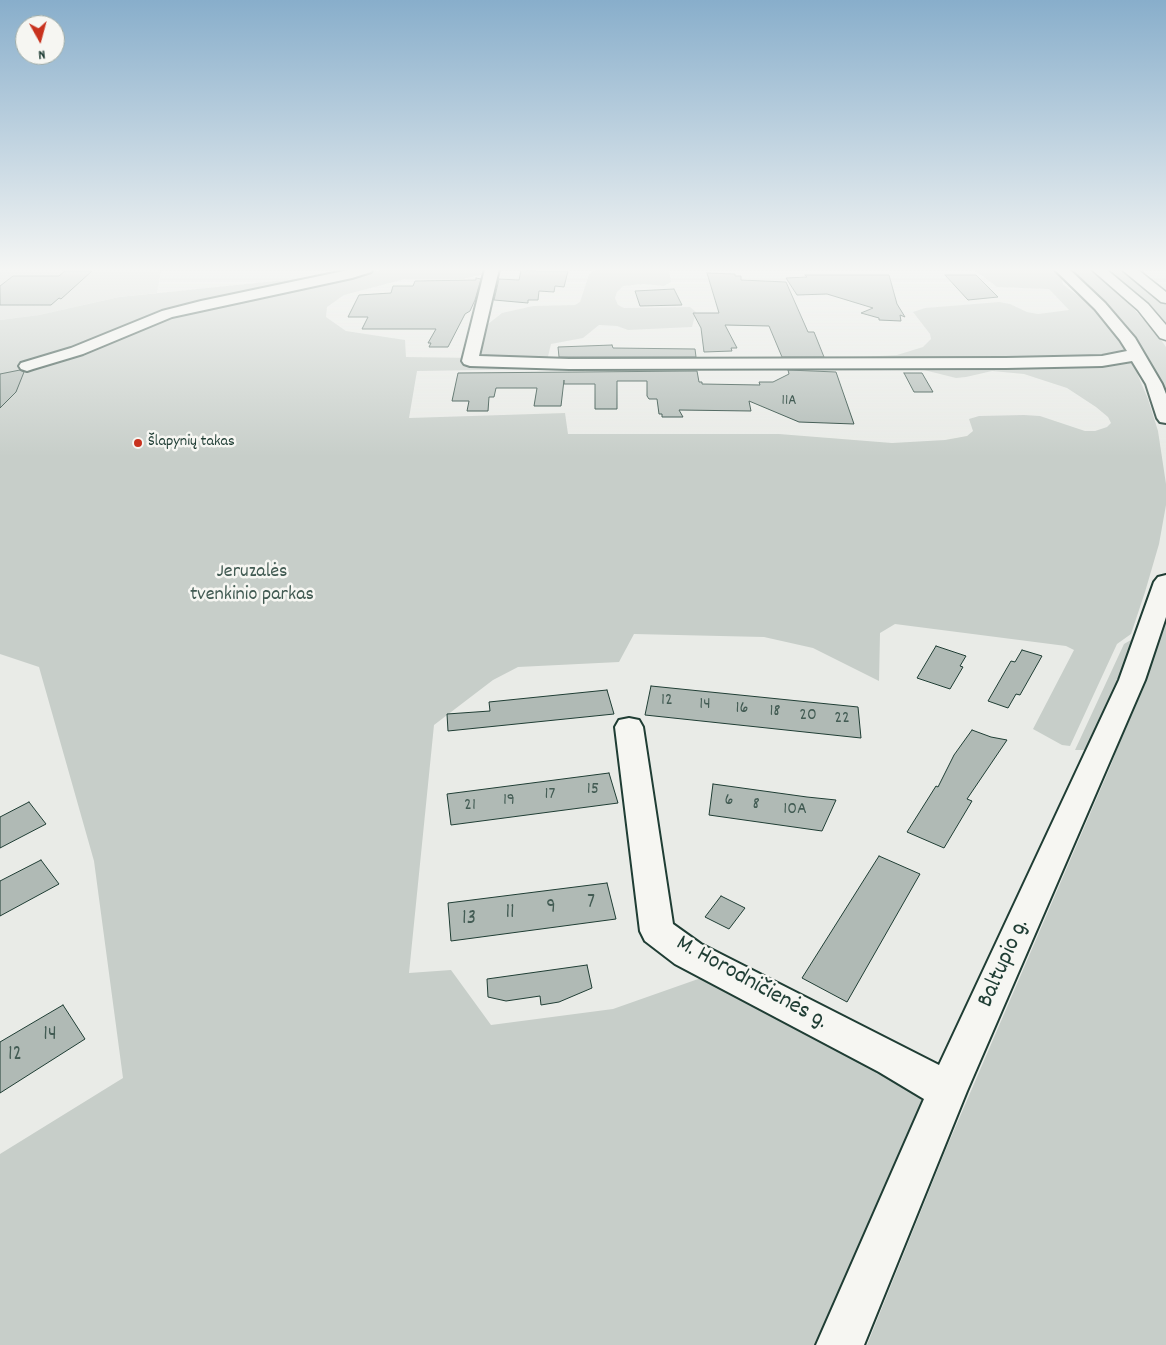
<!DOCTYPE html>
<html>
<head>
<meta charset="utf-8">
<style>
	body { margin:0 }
	#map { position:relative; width:1166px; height:1345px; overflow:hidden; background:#e9ebe7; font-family:Dekko,sans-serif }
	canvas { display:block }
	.north { position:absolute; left:15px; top:15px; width:50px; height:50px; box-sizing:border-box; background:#f6f6f2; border:1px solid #a0aca6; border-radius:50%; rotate:173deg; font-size:14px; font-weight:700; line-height:20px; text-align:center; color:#1f3d34 }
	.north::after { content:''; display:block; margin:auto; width:18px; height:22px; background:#c8321e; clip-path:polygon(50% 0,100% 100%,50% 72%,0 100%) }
</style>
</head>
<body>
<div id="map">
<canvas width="1166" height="1345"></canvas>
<div class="north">N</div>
</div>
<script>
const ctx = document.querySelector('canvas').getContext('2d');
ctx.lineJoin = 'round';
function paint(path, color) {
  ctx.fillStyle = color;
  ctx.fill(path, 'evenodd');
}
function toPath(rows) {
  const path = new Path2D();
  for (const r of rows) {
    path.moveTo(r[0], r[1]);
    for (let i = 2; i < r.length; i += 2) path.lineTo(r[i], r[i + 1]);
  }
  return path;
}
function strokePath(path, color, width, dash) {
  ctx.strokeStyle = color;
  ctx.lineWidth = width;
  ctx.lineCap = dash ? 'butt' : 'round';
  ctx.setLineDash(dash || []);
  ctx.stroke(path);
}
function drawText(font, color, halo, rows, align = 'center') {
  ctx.font = font + ' Dekko,sans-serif';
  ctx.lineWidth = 5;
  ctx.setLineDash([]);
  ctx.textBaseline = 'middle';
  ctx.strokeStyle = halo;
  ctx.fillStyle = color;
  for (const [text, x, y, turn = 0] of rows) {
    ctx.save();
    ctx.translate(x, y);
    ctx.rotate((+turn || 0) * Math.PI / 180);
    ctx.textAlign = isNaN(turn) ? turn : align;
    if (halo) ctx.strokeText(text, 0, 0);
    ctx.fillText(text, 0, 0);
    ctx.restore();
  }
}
const built = toPath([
	[0,269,161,269,157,293,119,297,39,315,0,320]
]);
const green = toPath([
	[393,269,475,269,482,270,485,274,463,279,405,279,344,295,327,307,326,317,346,331,405,340,406,357,479,358,488,324,502,313,533,306,575,305,580,302,589,274,598,269,669,269,671,282,664,286,644,284,623,286,617,292,615,298,618,305,624,308,690,307,696,312,692,327,628,330,617,326,599,325,583,338,551,344,545,369,417,371,409,418,565,413,568,434,779,434,892,443,945,440,967,436,973,431,969,419,979,416,1024,415,1040,416,1085,431,1095,431,1107,427,1111,423,1108,417,1096,407,1067,388,1024,374,992,371,966,377,956,378,904,365,826,359,897,355,923,347,931,339,930,334,913,312,925,308,999,302,1010,304,1027,312,1038,314,1069,310,1049,289,997,287,973,269,1053,269,1061,276,1063,284,1070,290,1090,304,1105,321,1131,359,1148,399,1158,431,1166,484,1166,505,1159,544,1145,592,1131,634,1117,644,1070,746,1062,745,1033,729,1074,650,1066,646,895,624,880,633,879,681,813,648,764,637,634,634,619,662,518,667,493,680,434,725,409,973,451,970,491,1025,613,1009,701,978,881,1074,918,1091,924,1109,821,1345,0,1345,0,1154,123,1078,94,861,39,667,0,654,0,320,39,315,119,297],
	[1065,269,1090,269,1124,298,1159,337,1166,347,1166,397],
	[1104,269,1121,269,1159,298,1166,305,1166,327],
	[1166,620,1166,1345,867,1345,946,1149,1111,765],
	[1136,637,1087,750,1075,750,1124,644]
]);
const building = toPath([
	[521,270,537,271,568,271,564,287,555,286,554,292,539,291,538,300,528,300,528,303,494,300,499,279,519,280,521,270],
	[65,271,92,271,61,299,59,298,51,305,0,305,0,286,13,276,59,276,65,271],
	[707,273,735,274,735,276,741,276,741,280,786,282,808,332,814,332,824,357,782,357,769,326,725,325,737,348,731,348,732,351,704,352,701,328,693,313,719,313,707,273],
	[805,275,889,275,897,304,905,317,900,315,901,321,879,320,879,318,861,313,873,308,827,294,797,295,786,278,807,277,805,275],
	[945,275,976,275,998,297,968,300,945,275],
	[476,278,481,279,475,300,470,311,465,314,448,347,429,347,431,343,428,343,436,329,362,329,368,317,348,317,359,295,391,293,393,286,413,286,415,281,476,280,476,278],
	[674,289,682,305,640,306,635,291,674,289],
	[612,345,613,348,695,349,696,357,559,357,558,347,612,345],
	[20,370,24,372,16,392,0,408,0,374,20,370],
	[788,370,836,372,854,424,799,422,749,401,751,411,679,410,683,417,662,417,662,414,659,414,657,399,649,399,647,396,647,381,617,381,617,409,595,409,595,384,564,384,564,380,561,406,534,406,537,388,496,388,494,397,489,397,488,411,467,411,469,401,452,401,458,373,697,371,699,382,702,382,702,384,760,385,759,382,773,382,789,374,788,370],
	[904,373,922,373,933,392,914,392,904,373],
	[936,646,966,656,960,666,963,667,950,689,917,678,936,646],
	[1022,650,1042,656,1020,695,1016,694,1008,708,988,701,1011,661,1015,662,1022,650],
	[651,686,858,707,861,738,645,715,651,686],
	[607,690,614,714,448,731,447,714,490,711,489,702,607,690],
	[972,730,991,737,1007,740,967,799,972,801,944,848,907,832,936,786,938,787,954,755,972,730],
	[609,773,618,803,451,825,447,794,609,773],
	[713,784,807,797,836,800,822,831,709,815,713,784],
	[29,802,46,824,0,848,0,817,29,802],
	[879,856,920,874,847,1002,802,978,879,856],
	[41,860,59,884,0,916,0,881,41,860],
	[607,883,616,919,451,941,448,903,607,883],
	[721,896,745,908,729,929,705,917,721,896],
	[587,965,592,988,559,1002,541,1005,540,996,506,1001,488,997,487,979,587,965],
	[63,1005,85,1039,0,1093,0,1042,63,1005]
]);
const minor = toPath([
	[353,269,373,269,371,272,352,278,172,317,83,354,33,369,27,371,21,369,19,366,21,363,71,348,162,311,201,301,353,269],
	[485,269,499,269,479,356,569,359,1006,358,1102,356,1127,351,1120,340,1095,309,1054,269,1069,269,1105,303,1135,338,1162,384,1166,394,1166,423,1160,422,1157,418,1146,384,1132,361,1102,366,1006,368,569,369,470,366,464,364,462,361,485,269],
	[1166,575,1166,617,1145,680,967,1091,864,1345,816,1345,924,1099,879,1072,675,964,645,941,640,931,615,727,619,720,629,718,639,720,643,727,673,924,701,944,939,1065,1119,680,1154,582,1158,577,1166,575]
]);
const highway = toPath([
	[1091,269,1106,269,1148,304,1166,325,1166,340,1160,338,1138,310,1091,269],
	[1121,269,1137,269,1166,292,1166,303,1161,302,1121,269]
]);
const markers = [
	[138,443,5,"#c8321e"]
];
const farNumbernames = [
	["11A",789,402]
];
const farPoinames = [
	["Šlapynių takas",148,443]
];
const numberNames = [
	["12",667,702],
	["14",705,706],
	["16",742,710],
	["18",775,713],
	["20",808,717],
	["22",842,720],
	["15",593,791],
	["17",550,796],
	["19",509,802],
	["6",729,802],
	["8",756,806],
	["21",470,807],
	["10A",795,811]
];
const parkNames = [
	["Jeruzalės",252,573],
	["tvenkinio parkas",252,596]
];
const nearNumbernames = [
	["7",591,904],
	["9",551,909],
	["11",510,914],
	["13",469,920],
	["14",50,1036],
	["12",15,1056]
];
const nearStreetnames = [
	["Baltupio g.",1005,964,-66],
	["M. Horodničienės g.",751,984,29]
];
paint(built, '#d8dcd8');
paint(green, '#c7cec9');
paint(building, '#b0bab5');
strokePath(building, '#1f3d34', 1);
strokePath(minor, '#1f3d34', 4);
strokePath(highway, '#1f3d34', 3);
paint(minor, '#f6f6f2');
paint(highway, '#f6f6f2');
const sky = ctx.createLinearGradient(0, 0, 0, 457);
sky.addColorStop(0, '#88aecb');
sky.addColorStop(0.59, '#f5f6f4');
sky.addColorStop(1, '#f5f6f400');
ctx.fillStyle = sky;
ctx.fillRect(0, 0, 1166, 457);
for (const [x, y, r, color] of markers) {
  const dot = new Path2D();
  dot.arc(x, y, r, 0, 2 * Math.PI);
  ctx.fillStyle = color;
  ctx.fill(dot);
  strokePath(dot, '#f6f6f2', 2);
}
drawText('15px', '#435c54', null, farNumbernames);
drawText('16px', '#1f3d34', '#f6f6f2', farPoinames, 'left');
drawText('18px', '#435c54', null, numberNames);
drawText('20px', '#415a52', '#f6f6f2', parkNames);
drawText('21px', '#435c54', null, nearNumbernames);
drawText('24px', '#1f3d34', '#f6f6f2', nearStreetnames);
</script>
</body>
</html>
